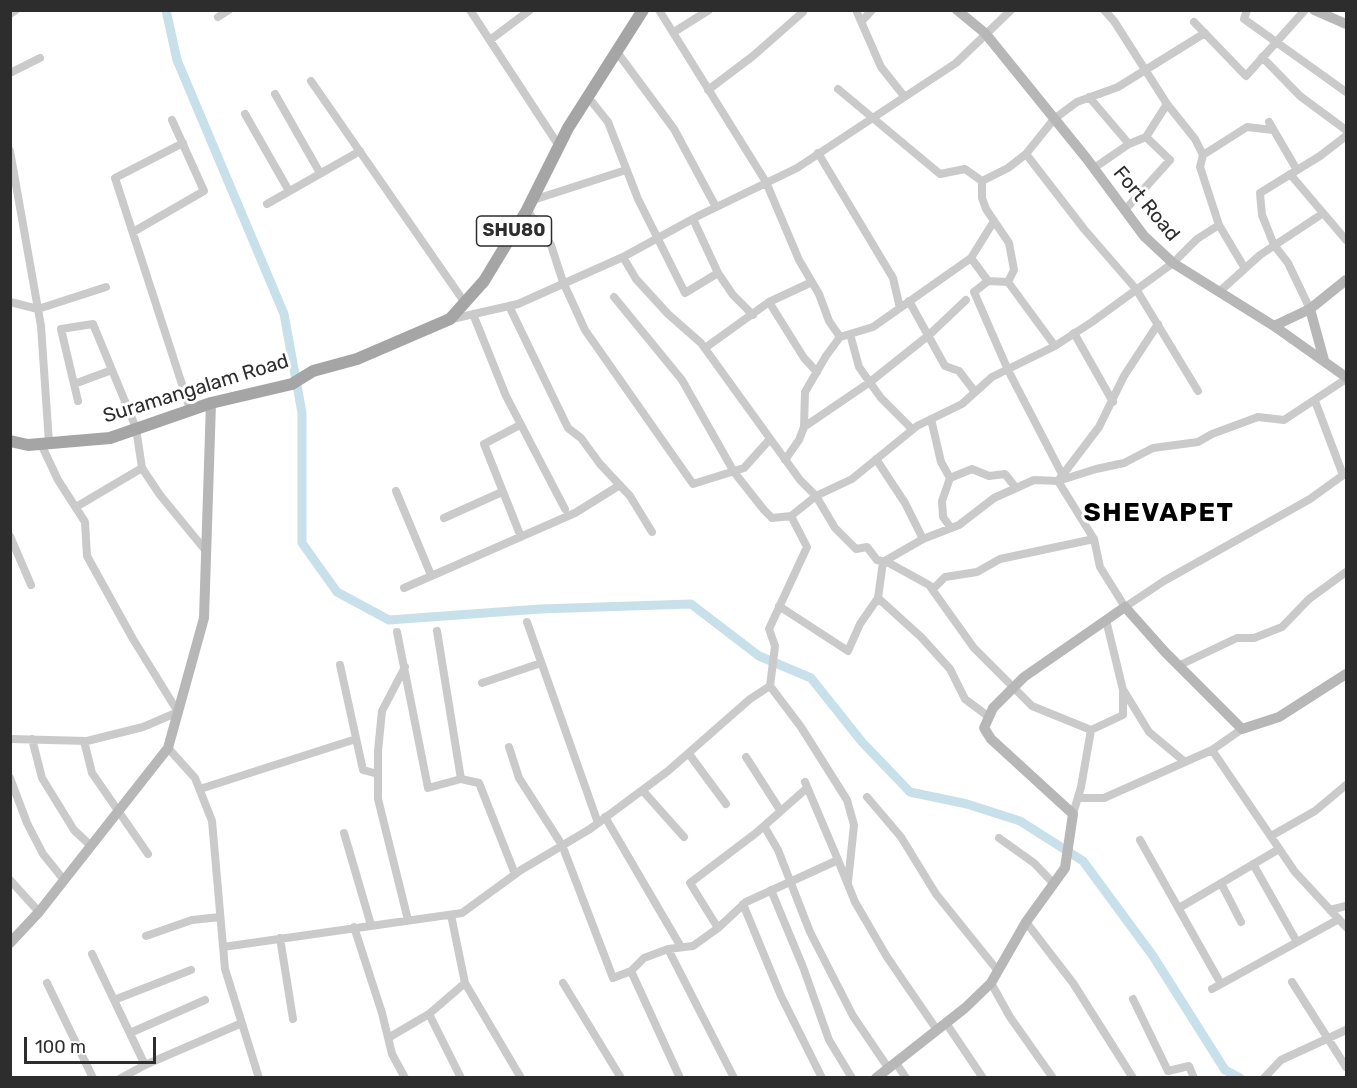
<!DOCTYPE html>
<html>
<head>
<meta charset="utf-8">
<style>
	body { margin:0 }
	#map { position:relative; width:1357px; height:1088px; overflow:hidden; background:#fff; font-family:Rubik,sans-serif }
	canvas { display:block }
	.frame { position:absolute; inset:0; border:12px solid #2d2d2d; pointer-events:none }
	.scale { position:absolute; left:24px; top:1037px; width:132px; height:27px; box-sizing:border-box; border:3px solid #2d2d2d; border-top:0; padding-left:8px; font-size:18px; line-height:21px; white-space:nowrap; color:#2d2d2d; -webkit-text-stroke:4px #fff; paint-order:stroke }
</style>
</head>
<body>
<div id="map">
<canvas width="1357" height="1088"></canvas>
<div class="frame"></div>
<div class="scale">100 m</div>
</div>
<script>
const ctx = document.querySelector('canvas').getContext('2d');
ctx.lineJoin = 'round';
function toPath(rows) {
  const path = new Path2D();
  for (const r of rows) {
    path.moveTo(r[0], r[1]);
    for (let i = 2; i < r.length; i += 2) path.lineTo(r[i], r[i + 1]);
  }
  return path;
}
function strokePath(path, color, width, dash) {
  ctx.strokeStyle = color;
  ctx.lineWidth = width;
  ctx.lineCap = dash ? 'butt' : 'round';
  ctx.setLineDash(dash || []);
  ctx.stroke(path);
}
function drawText(font, color, halo, rows, align = 'center') {
  ctx.font = font + ' Rubik,sans-serif';
  ctx.lineWidth = 6;
  ctx.setLineDash([]);
  ctx.textBaseline = 'middle';
  ctx.strokeStyle = halo;
  ctx.fillStyle = color;
  for (const [text, x, y, turn = 0] of rows) {
    ctx.save();
    ctx.translate(x, y);
    ctx.rotate((+turn || 0) * Math.PI / 180);
    ctx.textAlign = isNaN(turn) ? turn : align;
    if (halo) ctx.strokeText(text, 0, 0);
    ctx.fillText(text, 0, 0);
    ctx.restore();
  }
}
const canal = toPath([
	[166,10,177,60,284,314,302,413,302,543,337,592,389,620,540,609,691,604,759,656,811,678,862,742,910,792,967,804,1020,821,1083,861,1153,956,1225,1070,1240,1078]
]);
const street = toPath([
	[470,10,559,146],
	[659,10,766,182,799,260,819,294,829,321,840,337,873,327,971,258,988,281,1008,282,1055,346],
	[856,10,881,67,904,96],
	[1104,10,1114,21,1167,104,1195,139,1203,155,1200,167,1219,225,1244,267],
	[1247,10,1244,19,1346,92],
	[10,14,16,10],
	[218,17,229,10],
	[862,21,872,10],
	[1194,22,1246,76,1305,10],
	[674,32,709,10],
	[490,40,530,10],
	[617,52,674,129,716,207],
	[1262,57,1300,96,1346,130],
	[10,73,40,58],
	[311,81,465,303],
	[838,89,940,174,965,169,982,181,1008,168,1026,154,1084,229,1136,289,1198,391],
	[708,90,753,56,803,12],
	[275,94,320,173],
	[588,97,608,122,638,199,685,293,718,273],
	[1089,97,1129,144],
	[245,114,289,191],
	[1269,122,1297,170],
	[183,143,115,178,190,409],
	[10,151,41,326,49,443],
	[818,153,893,278,900,308],
	[1026,154,1054,119,1077,102,1118,87,1205,33],
	[1203,155,1247,127,1273,130],
	[1094,168,1129,144,1146,137,1167,104],
	[1290,174,1346,240],
	[982,181,982,198,986,209,1009,243,1014,270,1008,282],
	[533,200,626,170],
	[267,204,360,151],
	[527,210,551,245,563,282,585,330,693,484,744,468,770,439],
	[1125,210,1170,160,1146,137],
	[693,219,718,273,733,295,753,315],
	[133,232,204,191,172,120],
	[623,257,636,279,668,314,701,343,800,480,816,496,835,528,856,549,867,547,877,560,889,563,929,585,974,648,1032,706,1091,730,1123,715,1123,690,1106,620],
	[971,258,994,221],
	[988,281,974,292,1008,370,1062,474],
	[1219,292,1260,255,1322,214],
	[614,297,682,380,734,472,764,510,772,518,791,516],
	[909,301,945,366,959,371,975,392],
	[10,302,38,309,106,287],
	[769,302,812,282],
	[509,306,568,428,581,438,600,464,630,496,652,532],
	[1310,309,1288,263,1274,245,1262,215,1260,193,1320,156,1346,136],
	[473,314,506,396,565,509],
	[452,319,518,304,623,257,700,215,797,168,956,63,1011,10],
	[1074,333,1113,402],
	[850,334,859,367,881,398,912,429],
	[705,348,769,302,804,358,817,372],
	[74,384,112,370],
	[78,401,61,329,93,324,136,428,142,468,160,495,206,551],
	[1315,401,1343,475],
	[931,419,941,462,950,478,942,501,943,517,951,528],
	[520,425,484,444,521,537],
	[804,427,870,382,929,335,966,300],
	[876,459,905,503,923,539],
	[785,460,799,440,804,427,805,392,826,356,840,337],
	[950,478,972,469,989,476,1005,474,1016,488],
	[396,491,431,575],
	[76,507,142,468],
	[444,518,502,492],
	[10,536,31,585],
	[1094,539,1100,567,1125,607,1164,581,1310,499,1346,473],
	[404,588,575,513,620,485],
	[933,589,945,577,977,572,1000,559,1094,539,1058,481,1096,469,1124,463,1153,448,1198,442,1212,434,1258,417,1284,420,1346,379],
	[878,598,921,637,950,669,965,699,989,717],
	[779,606,848,651,860,624,878,598,883,562,923,539,959,525,994,498,1034,480,1058,481,1099,427,1124,376,1158,324],
	[527,622,598,823],
	[437,631,461,779,479,783,515,874],
	[397,632,428,788,461,779],
	[340,665,363,770,378,774],
	[1180,665,1237,638,1254,638,1282,627,1309,599,1346,572],
	[405,667,382,711,378,751,378,799,408,920],
	[482,683,541,663],
	[770,686,801,727,847,800,854,825,848,882],
	[1124,691,1149,732,1185,762],
	[1242,729,1212,750,1295,872,1346,927],
	[10,739,87,741,143,727,178,712,133,639,87,556,85,522,58,480,41,444],
	[32,739,42,778,74,830,91,846],
	[84,741,92,773,148,854],
	[509,747,519,778,562,845,613,978,631,971,680,1078],
	[168,748,195,778,212,821,225,969,259,1078],
	[689,754,726,804],
	[746,757,780,810],
	[10,778,27,823,43,854,64,880],
	[805,782,838,860],
	[200,789,356,739],
	[643,791,684,837],
	[867,797,901,837,936,894,998,971],
	[1078,798,1104,798,1212,750],
	[1073,814,1081,787,1091,730],
	[605,817,681,947],
	[764,826,778,850,810,932,853,1016,889,1069],
	[344,833,371,925],
	[1271,836,1315,811,1346,785],
	[999,838,1034,863,1054,884],
	[1140,840,1221,984],
	[1253,864,1297,942],
	[10,880,39,912],
	[1221,883,1241,922],
	[771,890,803,967,829,1040,852,1078],
	[743,904,781,996,822,1078],
	[1179,908,1279,849],
	[1330,910,1346,906],
	[451,915,465,983,521,1078],
	[1026,922,1073,983,1133,1078],
	[354,927,382,1013,392,1054,405,1078],
	[718,928,690,883,756,833,807,788],
	[146,936,192,920,220,917],
	[280,938,293,1019],
	[223,947,462,913,521,870,590,829,668,771,750,699,770,686,775,646,769,629,807,547,791,516,816,496,852,479,917,426,962,404,992,377,1055,346,1092,322,1173,263,1197,239,1219,225],
	[668,949,693,946,718,928,746,902,838,860,855,902,887,957,937,1030],
	[92,954,145,1065,242,1023],
	[631,971,644,958,668,949,734,1078],
	[1292,982,1346,1067],
	[47,983,93,1078],
	[563,983,621,1078],
	[991,983,1010,1017,1053,1078],
	[1212,989,1339,919],
	[1133,999,1168,1071,1189,1066,1194,1078],
	[114,1000,191,970],
	[429,1014,461,1078],
	[946,1023,983,1078],
	[130,1033,205,1000],
	[388,1038,429,1014,465,983],
	[896,1063,906,1078],
	[121,1078,145,1065],
	[1264,1078,1281,1060,1346,1030]
]);
const secondary = toPath([
	[957,10,985,33,1087,159,1144,236,1173,263,1274,326,1346,377],
	[1314,10,1346,24],
	[1310,309,1324,360],
	[1274,326,1310,309,1346,280],
	[10,943,39,912,168,748,204,618,211,403],
	[876,1078,965,1008,991,983,1026,922,1065,868,1073,814,991,739,984,728,993,708,1024,677,1125,607,1165,652,1242,729,1279,717,1346,674]
]);
const primary = toPath([
	[10,441,28,445,110,438,211,403,292,384,313,371,357,359,450,319,484,281,527,210,568,128,643,10]
]);
const shields = [
	[514,231,75]
];
const shieldNames = [
	["SHU80",514,231]
];
const streetNames = [
	["Fort Road",1146,204,50],
	["Suramangalam Road",196,389,-17]
];
const districtNames = [
	["SHEVAPET",1159,513]
];
strokePath(canal, '#c7e0e9', 9);
strokePath(street, '#cacaca', 8);
strokePath(secondary, '#b7b7b7', 10);
strokePath(primary, '#a5a5a5', 12);
for (const [x, y, w] of shields) {
  const box = new Path2D();
  box.roundRect(x - w / 2, y - 15, w, 30, 4.5);
  ctx.fillStyle = '#fff';
  ctx.fill(box);
  strokePath(box, '#2d2d2d', 1.5);
}
drawText('bold 18px', '#2d2d2d', null, shieldNames);
drawText('20px', '#2d2d2d', '#fff', streetNames);
ctx.letterSpacing = '1.5px';
drawText('bold 26px', '#000', '#fff', districtNames);
ctx.letterSpacing = '0px';
</script>
</body>
</html>
